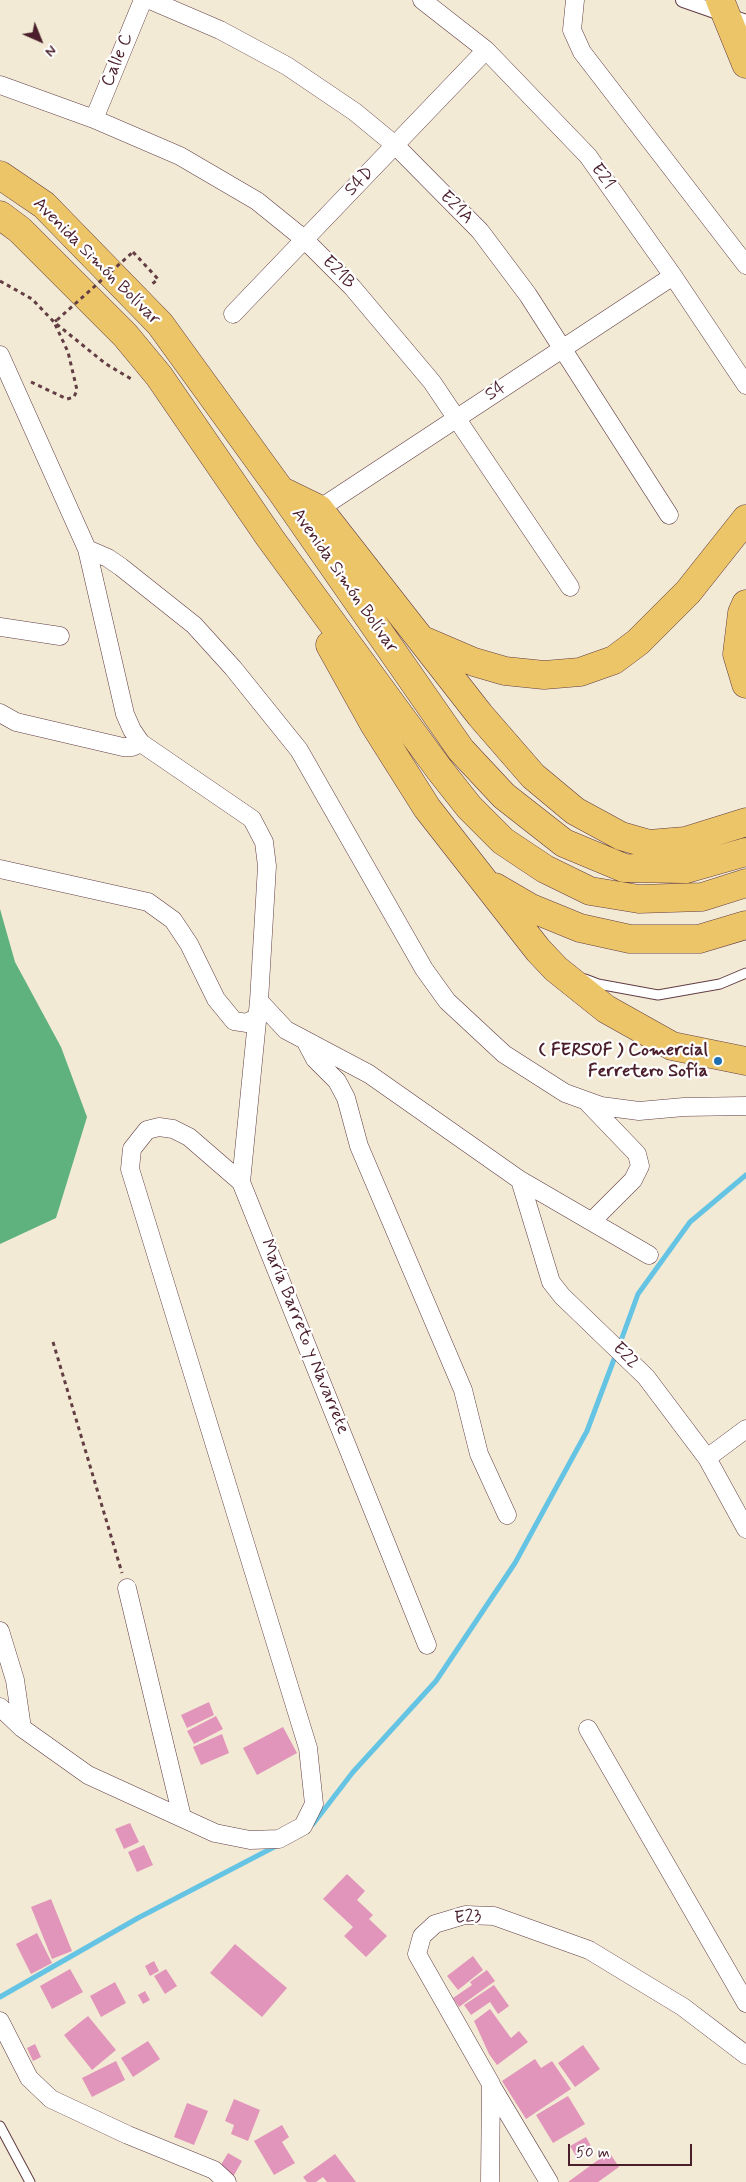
<!DOCTYPE html>
<html>
<head>
<meta charset="utf-8">
<style>
	body { margin:0 }
	#map { position:relative; width:746px; height:2182px; overflow:hidden; background:#f2ead4; font-family:Mynerve,sans-serif }
	canvas { display:block }
	.north { position:absolute; left:15px; top:15px; width:50px; height:50px; -webkit-text-stroke:4px #fff; paint-order:stroke; rotate:136deg; font-size:14px; font-weight:700; line-height:20px; text-align:center; color:#4a1f2b }
	.north::after { content:''; display:block; margin:auto; width:18px; height:22px; background:#4a1f2b; clip-path:polygon(50% 0,100% 100%,50% 72%,0 100%) }
	.scale { position:absolute; left:568px; top:2144px; width:124px; height:22px; box-sizing:border-box; border:2px solid #4a1f2b; border-top:0; padding-left:6px; font-size:15px; line-height:18px; white-space:nowrap; color:#4a1f2b; -webkit-text-stroke:4px #fff; paint-order:stroke }
</style>
</head>
<body>
<div id="map">
<canvas width="746" height="2182"></canvas>
<div class="north">N</div>
<div class="scale">50 m</div>
</div>
<script>
const ctx = document.querySelector('canvas').getContext('2d');
ctx.lineJoin = 'round';
function paint(path, color) {
  ctx.fillStyle = color;
  ctx.fill(path, 'evenodd');
}
function toPath(rows) {
  const path = new Path2D();
  for (const r of rows) {
    path.moveTo(r[0], r[1]);
    for (let i = 2; i < r.length; i += 2) path.lineTo(r[i], r[i + 1]);
  }
  return path;
}
function strokePath(path, color, width, dash) {
  ctx.strokeStyle = color;
  ctx.lineWidth = width;
  ctx.lineCap = dash ? 'butt' : 'round';
  ctx.setLineDash(dash || []);
  ctx.stroke(path);
}
function drawText(font, color, halo, rows, align = 'center') {
  ctx.font = font + ' Mynerve,sans-serif';
  ctx.lineWidth = 4.5;
  ctx.setLineDash([]);
  ctx.textBaseline = 'middle';
  ctx.strokeStyle = halo;
  ctx.fillStyle = color;
  for (const [text, x, y, turn = 0] of rows) {
    ctx.save();
    ctx.translate(x, y);
    ctx.rotate((+turn || 0) * Math.PI / 180);
    ctx.textAlign = isNaN(turn) ? turn : align;
    if (halo) ctx.strokeText(text, 0, 0);
    ctx.fillText(text, 0, 0);
    ctx.restore();
  }
}
const forest = toPath([
	[0,909,15,962,61,1047,87,1117,56,1218,0,1244]
]);
const stream = toPath([
	[619,1346,638,1294,690,1222,746,1175],
	[313,1824,353,1772,436,1681,515,1563,587,1431,616,1354],
	[0,1997,138,1918,278,1845]
]);
const building = toPath([
	[209,1702,214,1715,187,1728,181,1715],
	[216,1716,223,1729,194,1744,187,1731],
	[283,1727,297,1753,257,1775,243,1748],
	[222,1734,229,1753,201,1765,193,1747],
	[130,1823,139,1842,124,1849,115,1829],
	[144,1845,153,1865,137,1872,128,1852],
	[347,1874,365,1891,357,1900,373,1915,369,1919,387,1936,366,1957,344,1936,353,1927,323,1899],
	[51,1899,72,1951,52,1959,31,1907],
	[37,1933,52,1963,31,1974,16,1944],
	[235,1944,287,1988,262,2017,210,1973],
	[473,1956,483,1970,458,1990,447,1976],
	[154,1961,159,1971,150,1976,145,1966],
	[70,1969,83,1992,52,2009,40,1986],
	[166,1969,177,1986,165,1994,154,1976],
	[487,1970,495,1981,459,2007,453,1998,472,1985,470,1982],
	[115,1982,126,2003,101,2017,90,1996],
	[494,1985,509,2006,498,2014,490,2002,471,2015,464,2005],
	[145,1991,150,2000,143,2004,138,1995],
	[490,2009,511,2038,519,2031,528,2042,497,2065,489,2054,474,2021],
	[88,2016,116,2050,92,2070,64,2035],
	[148,2041,160,2059,133,2077,121,2058],
	[35,2044,41,2057,33,2061,27,2048],
	[583,2045,600,2069,575,2087,558,2063],
	[535,2059,541,2068,552,2061,571,2089,526,2119,502,2081],
	[116,2061,125,2080,92,2097,82,2078],
	[568,2096,585,2124,553,2143,536,2115],
	[234,2099,260,2110,248,2141,231,2134,234,2125,225,2121],
	[187,2103,208,2111,194,2145,174,2137],
	[282,2125,289,2137,282,2142,295,2163,274,2175,254,2141],
	[586,2137,592,2148,576,2156,570,2146],
	[609,2152,619,2167,598,2182,568,2182],
	[228,2153,242,2161,233,2177,219,2168],
	[335,2154,356,2182,327,2182,323,2177,316,2182,307,2182,303,2177]
]);
const path = toPath([
	[133,252,158,279,150,286],
	[0,281,32,299,54,322,106,364,133,380],
	[31,382,67,399,74,397,77,390,68,352,54,322,57,320],
	[53,1342,122,1573]
]);
const service = toPath([
	[585,979,598,984,658,995,720,984,746,973],
	[0,2126,30,2182]
]);
const pedestrian = toPath([
	[683,0,746,22]
]);
const minor = toPath([
	[150,0,220,30,287,66,355,112,395,145,480,231,528,295,669,515],
	[422,0,486,50,588,156,673,276,746,385],
	[575,0,572,30,582,52,746,265],
	[0,85,94,119,180,156,257,201,304,239,352,287,432,382,570,587],
	[94,119,143,0],
	[233,314,486,50],
	[0,355,87,549,125,714,132,730,141,743,252,819,264,842,267,866,259,1001,241,1182,427,1645],
	[319,509,673,276],
	[87,549,108,558,121,567,194,625,233,668,299,750,424,969,447,1001,504,1054,565,1093,601,1106,639,1111,684,1107,746,1106],
	[0,627,60,636],
	[0,713,16,722,123,747,132,747,141,743],
	[0,869,148,902,173,920,189,944,216,999,234,1021,247,1023,257,1017],
	[259,1001,286,1030,369,1074,520,1180,649,1255],
	[306,1042,315,1059,337,1081,346,1098,359,1146,463,1390,479,1454,507,1515],
	[588,1103,637,1154,640,1166,633,1180,592,1221],
	[520,1180,551,1282,562,1296,646,1377,707,1458,746,1529],
	[707,1458,746,1429],
	[127,1588,182,1817],
	[0,1631,15,1680,22,1728],
	[0,1707,22,1728,88,1775,215,1833,250,1840,279,1839,303,1826,314,1804,308,1748,130,1169,132,1149,147,1130,159,1127,173,1129,189,1137,241,1182],
	[588,1729,746,2003],
	[0,2021,29,2078,51,2099,128,2135,214,2170,227,2182],
	[491,2085,549,2182],
	[490,2182,491,2084,417,1954,422,1936,435,1924,465,1915,494,1916,589,1950,683,2007,746,2055]
]);
const trunk = toPath([
	[720,0,746,64],
	[0,175,44,205,160,324,281,491,461,750,504,796,564,843,624,868,686,869,746,852],
	[0,215,20,230,125,335,159,376,270,538,439,769,469,807,503,841,545,869,590,891,639,899,702,897,746,883],
	[282,491,319,509,480,715,533,776,575,811,621,836,649,844,685,841,746,822],
	[746,604,742,613,737,654,746,684],
	[425,641,474,662,505,671,544,675,580,672,614,660,638,642,688,592,746,519],
	[330,645,374,724,427,808,538,950,556,969,606,1009,672,1046,746,1061],
	[495,887,531,908,580,928,630,939,699,939,746,925]
]);
const pathBridge = toPath([
	[57,320,133,252]
]);
const markers = [
	[718,1061,5,"#1f6fb2"]
];
const streetNames = [
	["Calle C",118,60,-68],
	["E21",602,177,54],
	["S4D",360,182,-46],
	["E21A",456,208,45],
	["Avenida Simón Bolívar",96,262,45],
	["E21B",338,273,45],
	["S4",496,392,-33],
	["Avenida Simón Bolívar",344,581,55],
	["María Barreto y Navarrete",304,1337,68],
	["E22",625,1356,45],
	["E23",468,1918,-6]
];
const poiNames = [
	["( FERSOF ) Comercial",708,1051],
	["Ferretero Sofía",708,1072]
];
paint(forest, '#5fb17e');
strokePath(stream, '#65c3e3', 5);
paint(building, '#e295ba');
strokePath(service, '#633d44', 11);
strokePath(pedestrian, '#633d44', 16);
strokePath(minor, '#633d44', 19);
strokePath(trunk, '#633d44', 29);
strokePath(path, '#633d44', 3, [4, 4]);
strokePath(service, '#fff', 9);
strokePath(pedestrian, '#fff', 14);
strokePath(minor, '#fff', 18);
strokePath(trunk, '#edc569', 28);
strokePath(pathBridge, '#633d44', 3, [4, 4]);
for (const [x, y, r, color] of markers) {
  const dot = new Path2D();
  dot.arc(x, y, r, 0, 2 * Math.PI);
  ctx.fillStyle = color;
  ctx.fill(dot);
  strokePath(dot, '#fff', 2);
}
drawText('18px', '#4a1f2b', '#fff', streetNames);
drawText('bold 18px', '#4a1f2b', '#fff', poiNames, 'right');
</script>
</body>
</html>
